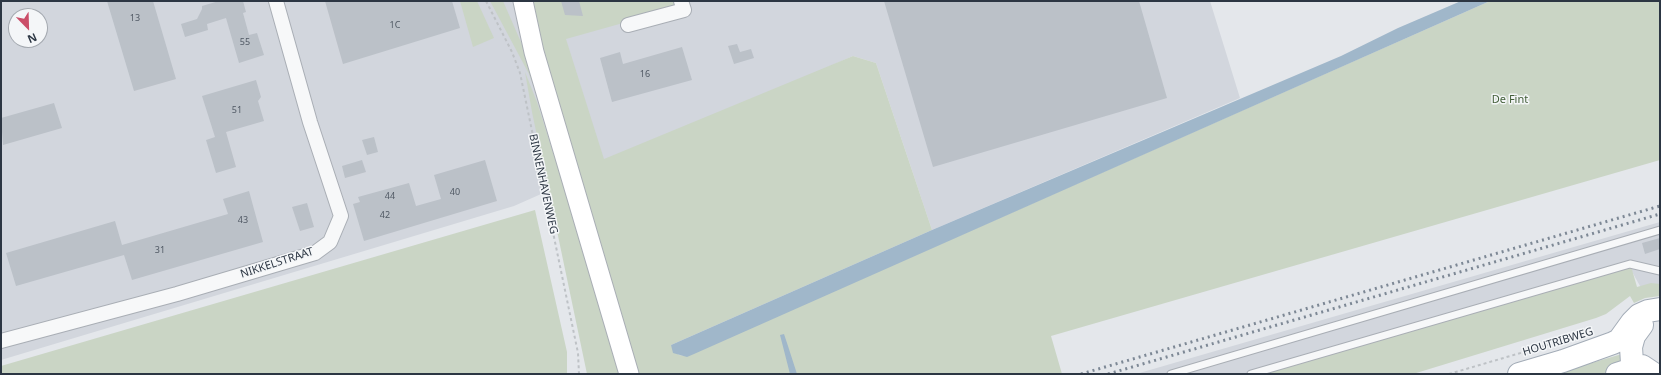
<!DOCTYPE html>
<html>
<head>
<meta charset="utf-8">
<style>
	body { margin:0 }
	#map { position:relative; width:1661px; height:375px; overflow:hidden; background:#e4e7eb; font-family:"Noto Sans",sans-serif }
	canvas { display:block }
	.frame { position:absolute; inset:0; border:2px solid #2c3643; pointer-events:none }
	.north { position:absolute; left:8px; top:8px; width:40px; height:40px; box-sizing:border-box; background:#f4f6f8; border:1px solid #a4a9b0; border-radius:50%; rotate:157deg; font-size:11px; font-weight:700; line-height:16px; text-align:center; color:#2c3643 }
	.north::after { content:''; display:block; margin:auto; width:14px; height:18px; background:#cb4e69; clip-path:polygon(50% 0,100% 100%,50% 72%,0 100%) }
</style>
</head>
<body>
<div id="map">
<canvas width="1661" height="375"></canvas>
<div class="frame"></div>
<div class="north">N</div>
</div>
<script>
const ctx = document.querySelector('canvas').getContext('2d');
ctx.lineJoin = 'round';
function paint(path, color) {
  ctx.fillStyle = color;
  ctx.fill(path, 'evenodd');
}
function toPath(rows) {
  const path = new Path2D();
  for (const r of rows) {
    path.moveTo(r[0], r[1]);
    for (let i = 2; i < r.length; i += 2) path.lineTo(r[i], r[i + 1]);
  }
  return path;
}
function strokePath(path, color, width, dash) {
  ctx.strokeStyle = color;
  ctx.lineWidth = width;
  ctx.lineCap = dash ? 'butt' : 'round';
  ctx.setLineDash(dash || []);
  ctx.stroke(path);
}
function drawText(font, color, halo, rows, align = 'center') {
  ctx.font = font + ' "Noto Sans",sans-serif';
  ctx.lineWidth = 3;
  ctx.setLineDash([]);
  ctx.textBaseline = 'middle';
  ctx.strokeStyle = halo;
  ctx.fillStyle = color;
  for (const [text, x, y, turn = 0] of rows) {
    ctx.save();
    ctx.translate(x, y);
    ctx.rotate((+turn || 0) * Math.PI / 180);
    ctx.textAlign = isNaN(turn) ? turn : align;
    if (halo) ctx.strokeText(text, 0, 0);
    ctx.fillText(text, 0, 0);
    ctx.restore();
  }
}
const built = toPath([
	[1,1,1210,1,1240,98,932,230,876,63,853,56,514,206,1,360],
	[16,16,40,16,40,40,16,40],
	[1660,222,1660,287,1640,286,1630,268,1272,374,1136,374]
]);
const green = toPath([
	[460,1,477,1,494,38,473,47],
	[490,1,503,1,527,56,545,116,529,74],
	[528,1,676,1,677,4,623,23,566,39,604,159,853,56,876,63,932,230,671,345,679,355,687,356,1490,1,1660,1,1660,160,1051,336,1062,374,637,374],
	[525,72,537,102,623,374,587,374,532,112],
	[535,210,567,352,567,374,1,374,1,366],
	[1631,266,1637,287,1651,283,1660,284,1660,296,1645,298,1634,303,1630,296,1606,314,1596,318,1413,374,1259,374],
	[1622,354,1625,366,1602,374,1554,374]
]);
const water = toPath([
	[1461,1,1490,1,694,354,687,357,673,353,671,345,932,230,1341,56,1398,28],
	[784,334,788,346,797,374,790,374,780,335]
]);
const building = toPath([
	[107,1,153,1,176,79,134,91],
	[219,1,243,1,246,12,243,13,249,35,257,33,264,55,239,63,226,18,207,24,208,30,185,37,181,24,197,19,202,9,202,6],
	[325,1,452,1,460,28,343,64],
	[561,1,579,1,583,16,565,15],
	[884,1,1139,1,1167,98,933,167],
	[737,44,740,52,751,49,754,58,734,64,728,46],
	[682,47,692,80,612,102,600,58,620,52,623,64],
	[256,80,261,97,258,101,264,121,226,132,236,167,216,173,206,140,215,137,202,96],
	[54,103,62,128,3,145,1,118],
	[374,137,378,152,367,155,362,140],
	[362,160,366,172,345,178,342,166],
	[485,160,497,201,364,241,353,204,360,202,358,197,409,183,416,206,441,199,434,175],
	[249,191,263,242,132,280,124,255,16,286,6,253,115,221,122,245,228,214,223,199],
	[307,203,314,227,300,231,292,207],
	[1660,238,1660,249,1645,254,1642,243]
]);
const path = toPath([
	[486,1,512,52,520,73,578,353,579,374],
	[1449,374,1585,334]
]);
const service = toPath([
	[1171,374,1660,230],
	[1251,374,1630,264,1660,271]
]);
const minor = toPath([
	[628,25,684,10,681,1],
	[1,341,177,294,315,253,330,242,341,216,310,122,276,1]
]);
const secondary = toPath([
	[523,1,534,52,629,374]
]);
const primary = toPath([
	[1519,374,1563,361,1613,343,1619,340,1632,322,1639,315,1648,311,1660,309],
	[1617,374,1642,366,1654,374],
	[1638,374,1632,363,1631,347,1634,336,1642,325]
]);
const rail = toPath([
	[1081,374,1660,206],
	[1108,374,1660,214]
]);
const numberNames = [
	["13",135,18],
	["1C",395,25],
	["55",245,42],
	["16",645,74],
	["51",237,110],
	["40",455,192],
	["44",390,196],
	["42",385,215],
	["43",243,220],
	["31",160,250]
];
const parkNames = [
	["De Fint",1510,100]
];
const streetNames = [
	["BINNENHAVENWEG",543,184,78],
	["NIKKELSTRAAT",277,263,-18],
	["HOUTRIBWEG",1558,342,-17]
];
paint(built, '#d2d6dd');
paint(green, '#cad5c5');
paint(water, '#a0b7ca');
paint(building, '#bbc1c8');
strokePath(service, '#a9aeb5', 9);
strokePath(minor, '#a9aeb5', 16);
strokePath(secondary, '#a9aeb5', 21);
strokePath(primary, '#a3acb7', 24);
strokePath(path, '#bec2c6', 2, [3, 3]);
strokePath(service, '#f7f8f9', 7);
strokePath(minor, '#f7f8f9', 14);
strokePath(secondary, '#fff', 19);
strokePath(primary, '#fff', 22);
strokePath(rail, '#7d8895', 3, [2, 4]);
drawText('9px', '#505964', null, numberNames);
drawText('11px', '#435f39', '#f4f6f8', parkNames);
drawText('11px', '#2c3643', '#f4f6f8', streetNames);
</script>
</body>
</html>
